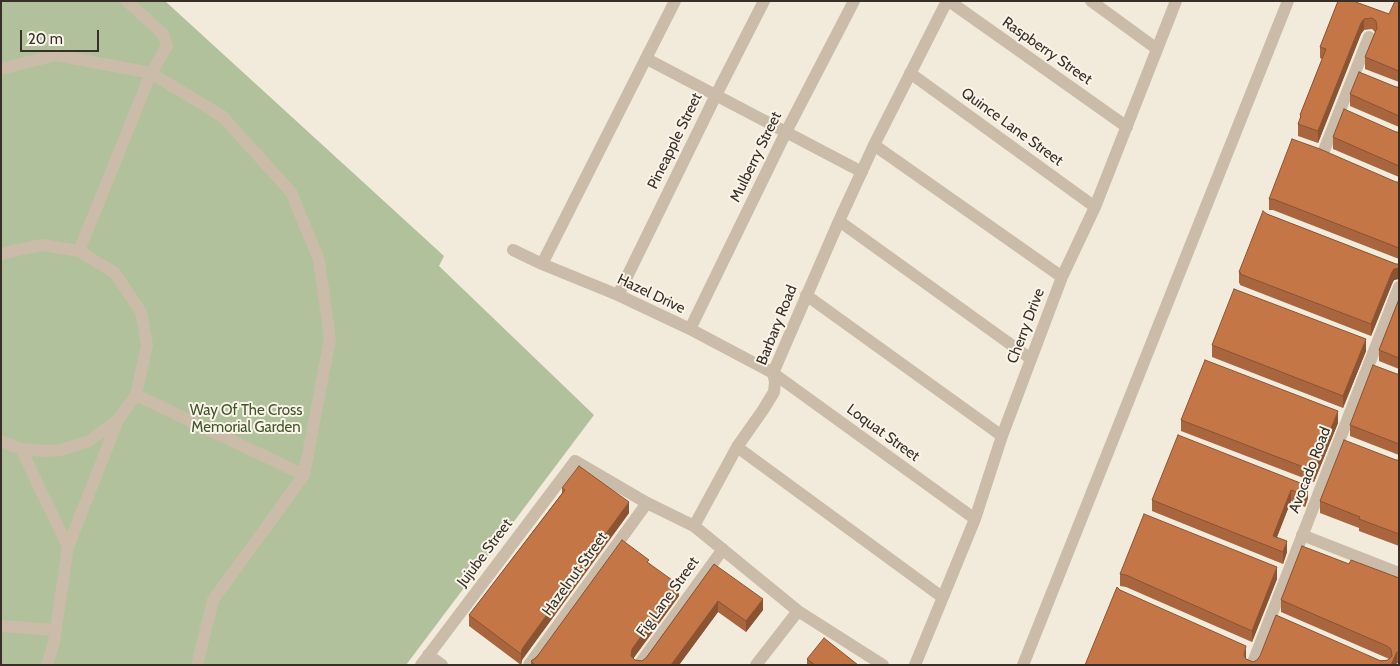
<!DOCTYPE html>
<html>
<head>
<meta charset="utf-8">
<style>
	body { margin:0 }
	#map { position:relative; width:1400px; height:666px; overflow:hidden; background:#f2ebdc; font-family:Cabin,sans-serif }
	canvas { display:block }
	.frame { position:absolute; inset:0; border:2px solid #372f28; pointer-events:none }
	.scale { position:absolute; left:20px; top:30px; width:79px; height:22px; box-sizing:border-box; border:2px solid #372f28; border-top:0; padding-left:6px; font-size:15px; line-height:18px; white-space:nowrap; color:#372f28; -webkit-text-stroke:4px #faf4e9; paint-order:stroke }
</style>
</head>
<body>
<div id="map">
<canvas width="1400" height="666"></canvas>
<div class="frame"></div>
<div class="scale">20 m</div>
</div>
<script>
const ctx = document.querySelector('canvas').getContext('2d');
ctx.lineJoin = 'round';
function paint(path, color) {
  ctx.fillStyle = color;
  ctx.fill(path, 'evenodd');
}
function toPath(rows) {
  const path = new Path2D();
  for (const r of rows) {
    path.moveTo(r[0], r[1]);
    for (let i = 2; i < r.length; i += 2) path.lineTo(r[i], r[i + 1]);
  }
  return path;
}
function strokePath(path, color, width, dash) {
  ctx.strokeStyle = color;
  ctx.lineWidth = width;
  ctx.lineCap = dash ? 'butt' : 'round';
  ctx.setLineDash(dash || []);
  ctx.stroke(path);
}
function drawText(font, color, halo, rows, align = 'center') {
  ctx.font = font + ' Cabin,sans-serif';
  ctx.lineWidth = 4;
  ctx.setLineDash([]);
  ctx.textBaseline = 'middle';
  ctx.strokeStyle = halo;
  ctx.fillStyle = color;
  for (const [text, x, y, turn = 0] of rows) {
    ctx.save();
    ctx.translate(x, y);
    ctx.rotate((+turn || 0) * Math.PI / 180);
    ctx.textAlign = isNaN(turn) ? turn : align;
    if (halo) ctx.strokeText(text, 0, 0);
    ctx.fillText(text, 0, 0);
    ctx.restore();
  }
}
const green = toPath([
	[1,1,165,1,444,256,439,266,594,415,406,665,1,665]
]);
const lane = toPath([
	[1,69,56,55,151,73,222,116,291,192,319,260,330,339,304,475,213,600,197,665],
	[79,251,151,73,167,46,163,34,127,1],
	[1,255,8,252,42,245,79,251,115,273,141,312,147,345,136,395,118,420,89,441,61,450,45,451,21,449,1,441],
	[136,395,304,475],
	[21,449,68,547],
	[1,626,56,630],
	[47,665,54,642,68,547,118,420]
]);
const street = toPath([
	[949,1,1127,127],
	[1091,1,1157,49],
	[647,59,862,172],
	[910,73,1095,207],
	[874,145,1062,277],
	[1323,153,1369,37],
	[839,221,1031,359],
	[513,250,542,264,618,295,690,329,773,373,975,519],
	[542,264,675,1],
	[618,295,716,95,764,1],
	[806,295,1002,436],
	[690,329,786,132,854,1],
	[737,447,942,597],
	[694,526,737,447,763,410,774,392,775,382,773,373,839,221,874,145,947,1],
	[1302,535,1399,573],
	[428,655,442,665],
	[421,665,575,461,647,503,694,526,798,611,883,665],
	[529,665,647,503],
	[639,665,723,549],
	[756,665,798,611],
	[915,665,975,519,1002,436,1062,277,1095,207,1176,1],
	[1023,665,1288,1],
	[1252,665,1399,287]
]);
const wall = toPath([
	[1338,1,1389,14,1399,2,1399,82,1365,69,1365,57,1375,32,1372,29,1364,30,1361,34,1318,143,1298,136,1298,124,1300,120,1300,115,1322,59,1320,58,1320,47],
	[1396,87,1399,87,1399,127,1350,106,1350,94],
	[1396,132,1399,132,1399,177,1333,149,1333,137],
	[1396,182,1399,182,1399,259,1273,210,1269,210,1269,199],
	[1267,214,1396,264,1399,264,1399,279,1394,280,1392,284,1371,336,1240,285,1240,284,1239,283,1239,272],
	[1399,299,1399,369,1379,361,1379,350],
	[1212,345,1366,351,1343,408,1212,357],
	[1397,374,1399,374,1399,455,1350,436,1350,425],
	[1181,420,1338,423,1314,482,1181,431],
	[1396,460,1399,460,1399,546,1359,531,1359,528,1320,513,1320,501],
	[1308,486,1308,498,1305,507,1291,501,1277,537,1287,552,1283,564,1152,511,1152,500],
	[562,488,629,513,522,660,521,665,469,626,469,615,562,493],
	[649,563,679,596,633,659,635,660,642,661,646,658,714,564,763,610,746,632,718,612,679,665,531,665,531,661],
	[1349,564,1399,578,1399,664,1397,663,1085,665,1120,590,1246,659,1253,662,1388,660,1389,659,1387,658,1281,612,1281,600],
	[1120,574,1277,579,1252,642,1126,587,1120,586],
	[807,659,858,665,807,665]
]);
const shadedWall = toPath([
	[1364,19,1364,30,1361,34,1318,143,1318,131,1361,23],
	[1398,267,1398,279,1394,280,1392,284,1371,336,1371,324,1392,272,1394,269],
	[1366,339,1366,351,1343,408,1343,396],
	[1338,411,1338,423,1314,482,1314,471],
	[1308,486,1308,498,1305,507,1305,495],
	[1291,490,1291,501,1273,547,1273,536],
	[629,502,629,513,522,660,521,665,521,654,522,649],
	[1287,541,1287,552,1283,564,1283,552],
	[1277,567,1277,579,1252,642,1252,631],
	[679,585,679,596,632,660,631,656,632,649],
	[763,599,763,610,746,632,746,621],
	[718,601,718,612,679,665,671,665],
	[1246,646,1246,658,1245,665,1244,655],
	[1397,652,1397,663,1396,665,1391,665]
]);
const building = toPath([
	[1338,1,1353,1,1389,14,1395,1,1399,2,1399,71,1365,57,1377,28,1376,21,1372,18,1364,19,1361,23,1318,131,1298,124,1301,116,1300,115,1326,49,1320,47,1338,1],
	[1359,72,1396,87,1399,87,1399,116,1350,94,1359,72],
	[1344,109,1396,132,1399,132,1399,166,1333,137,1344,109],
	[1292,139,1320,149,1396,182,1399,182,1399,248,1273,199,1269,199,1292,139],
	[1263,211,1267,214,1396,264,1399,264,1399,268,1394,269,1392,272,1371,324,1240,274,1241,273,1239,272,1263,211],
	[1234,289,1366,339,1343,396,1212,345,1234,289],
	[1399,299,1399,358,1379,350,1399,299],
	[1205,360,1338,411,1314,471,1181,420,1205,360],
	[1373,365,1397,374,1399,374,1399,444,1350,425,1373,365],
	[1178,435,1308,486,1305,495,1291,490,1273,536,1287,541,1283,552,1152,500,1178,435],
	[1344,440,1396,460,1399,460,1399,534,1359,519,1360,517,1320,501,1344,440],
	[579,466,629,502,522,649,521,654,469,615,565,490,562,488,579,466],
	[1144,514,1277,567,1252,631,1126,575,1120,574,1144,514],
	[622,540,649,560,647,562,679,585,632,649,631,656,635,660,642,661,646,658,714,564,763,599,746,621,718,601,671,665,535,665,531,661,536,658,622,540],
	[1302,546,1349,564,1351,560,1399,578,1399,652,1397,652,1391,665,1085,665,1117,587,1120,590,1246,646,1244,655,1246,659,1253,662,1257,660,1260,656,1276,615,1381,661,1388,660,1392,656,1391,649,1387,646,1281,600,1302,546],
	[824,638,858,665,815,665,807,659,824,638]
]);
const streetNames = [
	["Raspberry Street",1047,51,35],
	["Quince Lane Street",1012,127,36],
	["Pineapple Street",675,141,-64],
	["Mulberry Street",756,157,-64],
	["Hazel Drive",651,294,25],
	["Barbary Road",777,325,-68],
	["Cherry Drive",1026,326,-69],
	["Loquat Street",883,433,36],
	["Avocado Road",1310,470,-69],
	["Jujube Street",485,553,-53],
	["Hazelnut Street",575,574,-54],
	["Fig Lane Street",668,597,-54]
];
const parkNames = [
	["Way Of The Cross",246,411],
	["Memorial Garden",246,428]
];
paint(green, '#b0c19c');
strokePath(lane, '#cabca8', 12);
strokePath(street, '#cabca8', 12);
paint(wall, '#a9653d');
paint(shadedWall, '#8a5332');
paint(building, '#c57647');
strokePath(building, '#8a5332', 1);
drawText('15px', '#372f28', '#faf4e9', streetNames);
drawText('15px', '#41552c', '#faf4e9', parkNames);
</script>
</body>
</html>
